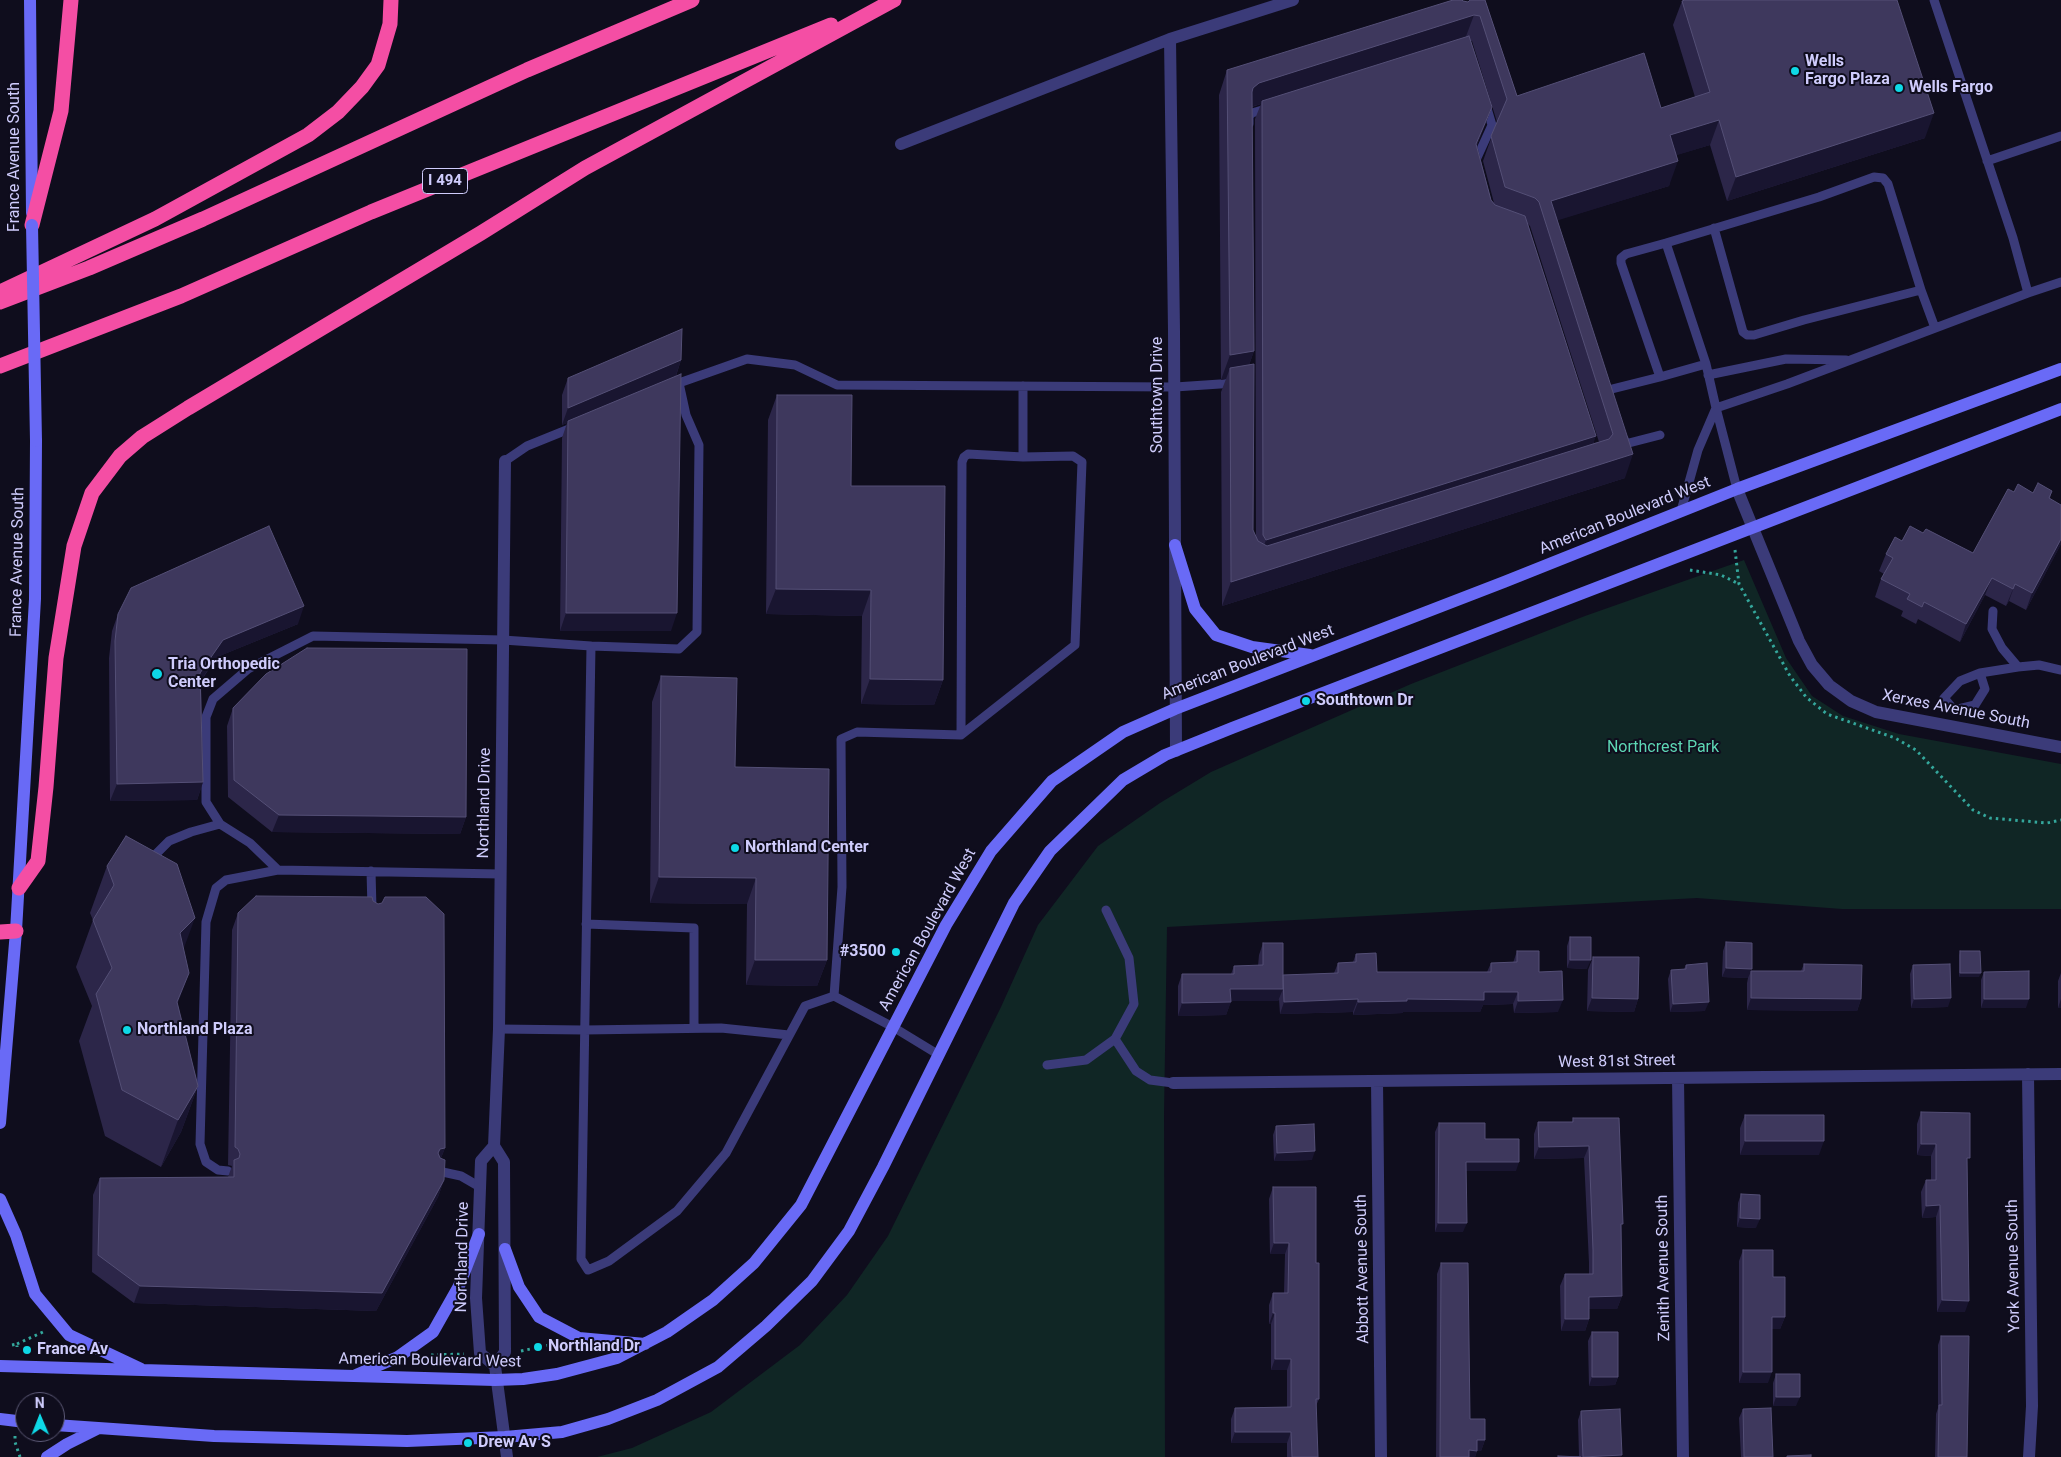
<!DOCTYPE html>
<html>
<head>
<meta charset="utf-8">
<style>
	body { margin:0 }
	#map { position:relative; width:2061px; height:1457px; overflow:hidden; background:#0f0d1d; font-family:Roboto,sans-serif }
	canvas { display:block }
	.north { position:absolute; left:15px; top:1392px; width:50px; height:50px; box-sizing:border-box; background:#0f0d1d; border:1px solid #5c5976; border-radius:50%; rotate:359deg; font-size:14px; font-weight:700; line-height:20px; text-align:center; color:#cfccfc }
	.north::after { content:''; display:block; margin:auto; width:18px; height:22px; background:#0ed8e6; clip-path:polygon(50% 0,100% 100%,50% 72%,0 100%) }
</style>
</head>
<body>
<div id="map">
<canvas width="2061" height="1457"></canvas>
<div class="north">N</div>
</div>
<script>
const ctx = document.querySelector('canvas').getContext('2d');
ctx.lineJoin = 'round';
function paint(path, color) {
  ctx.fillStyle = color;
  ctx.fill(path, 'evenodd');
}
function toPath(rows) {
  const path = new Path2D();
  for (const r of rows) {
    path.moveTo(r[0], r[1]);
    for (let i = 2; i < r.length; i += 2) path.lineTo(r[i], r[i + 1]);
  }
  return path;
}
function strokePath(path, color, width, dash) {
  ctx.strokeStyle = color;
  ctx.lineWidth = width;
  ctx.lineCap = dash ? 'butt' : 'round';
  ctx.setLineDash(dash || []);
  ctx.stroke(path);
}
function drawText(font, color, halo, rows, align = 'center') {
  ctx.font = font + ' Roboto,sans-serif';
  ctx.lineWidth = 4;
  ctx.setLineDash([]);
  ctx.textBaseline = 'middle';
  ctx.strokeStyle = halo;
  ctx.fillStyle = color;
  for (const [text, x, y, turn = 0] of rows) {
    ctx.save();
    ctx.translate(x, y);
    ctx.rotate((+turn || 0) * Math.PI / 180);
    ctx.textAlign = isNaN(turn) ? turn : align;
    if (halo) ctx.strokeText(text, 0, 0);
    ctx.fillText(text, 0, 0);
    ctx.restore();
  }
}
const green = toPath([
	[1744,560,1786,658,1812,696,1843,716,1899,734,2061,764,2061,909,1842,909,1697,898,1167,927,1164,1114,1165,1457,597,1457,632,1448,711,1412,800,1345,847,1295,888,1236,1001,1007,1038,925,1098,846,1160,803,1211,772,1411,684,1585,616]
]);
const path = toPath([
	[1735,550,1739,584,1790,676,1806,697,1827,714,1895,738,1916,750,1973,810,1990,818,2047,823,2061,820],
	[1690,570,1721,575,1739,584],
	[17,1344,45,1331],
	[12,1345,17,1344,17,1347],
	[521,1351,554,1344],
	[431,1355,464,1354],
	[15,1436,15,1442,20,1457]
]);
const service = toPath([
	[1934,0,2013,238,2028,293,2061,282],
	[1249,124,1249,116,1252,113,1269,108],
	[1987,161,2061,136],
	[1477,164,1476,160,1492,125,1486,105],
	[1714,228,1743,332,1747,335,1754,335,1804,320,1921,290,1935,328],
	[1666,243,1819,197,1874,177,1883,178,1888,184,1921,290],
	[1708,375,1786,359,1846,360],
	[1609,395,1608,390,1660,377],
	[1624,439,1625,444,1660,435],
	[1023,457,1023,386],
	[505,461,527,446,574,427],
	[1737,489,1716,408,1787,384,2028,293],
	[1681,511,1698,450,1716,408,1706,364,1666,243,1626,254,1621,258,1621,263,1660,377,1706,364],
	[1993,611,1992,629,2002,648,2018,667],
	[1980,673,1985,689,1975,705,1954,710,1944,698,1960,681,1980,673,2018,667,2039,665,2061,670],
	[151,863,156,854,169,841,191,832,220,824],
	[371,871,372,909],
	[501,874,278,870,250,843,220,824,206,802,206,717,213,699,248,669,313,636,503,640,591,646],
	[586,924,694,928,694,1028],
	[834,996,842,887,841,739,857,732,961,735,1075,645,1082,462,1073,456,1023,457,968,454,964,457,962,462,961,735],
	[499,1029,584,1030,721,1028,789,1035],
	[1115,1039,1136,1071,1150,1080,1173,1083],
	[939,1055,893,1027,834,996,805,1006,726,1153,677,1211,609,1261,588,1270,581,1259,591,646,679,649,697,632,699,445,686,415,679,383,747,359,795,365,837,385,1175,387,1235,383],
	[1047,1065,1086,1060,1115,1039,1134,1004,1129,958,1106,910],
	[228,1171,218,1170,206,1162,200,1144,206,922,216,888,226,880,278,870],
	[438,1171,461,1176,480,1187]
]);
const minor = toPath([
	[901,144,1170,39],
	[505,461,499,1029,494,1146,504,1162,505,1352,495,1366,507,1457],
	[1737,489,1799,641,1812,665,1829,685,1851,701,1876,712,2061,747],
	[1176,751,1174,331,1170,39,1293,0],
	[2028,1074,2032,1406,2029,1457],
	[1678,1078,1683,1457],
	[1377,1081,1381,1457],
	[1173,1083,2061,1074],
	[494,1146,481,1161,476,1298,480,1353,495,1366]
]);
const secondary = toPath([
	[30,0,32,213],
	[1175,545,1195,609,1216,635,1252,647,1310,655],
	[0,1123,16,931,28,722,35,599,36,441],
	[0,1199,16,1235,35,1294,69,1335,141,1369],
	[505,1249,519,1287,539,1317,579,1338,645,1344],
	[0,1366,495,1380,523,1379,557,1374,617,1358,667,1332,713,1300,754,1263,801,1205,946,925,991,851,1052,781,1123,732,1175,709,1504,582,1737,489,2061,369],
	[356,1375,398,1357,433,1332,459,1286,479,1234],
	[0,1419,25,1422],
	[55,1425,214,1436,407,1441,505,1437,562,1432,608,1419,657,1400,718,1367,766,1326,812,1281,849,1231,883,1167,1014,903,1050,851,1123,780,1165,755,1232,728,2061,409],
	[47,1457,67,1444,97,1429]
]);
const motorway = toPath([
	[32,225,61,111,71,0],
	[0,292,155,219,308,135,338,112,362,87,378,65,390,24,391,0],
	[0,302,89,268,203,219,527,70,692,0],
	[0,366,181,296,371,212,831,25],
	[19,888,38,861,46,787,56,658,74,546,92,493,120,456,142,437,188,408,481,233,585,168,894,0],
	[0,932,16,931]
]);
const secondaryBridge = toPath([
	[32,225,36,441]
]);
const wall = toPath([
	[1485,0,1517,96,1661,108,1695,97,1673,25,1682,1,1925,138,1727,201,1710,145,1676,155,1669,186,1557,220,1625,478,1222,606,1221,392,1226,379,1221,380,1219,95,1227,70,1463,1,1468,2],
	[1471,41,1472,41,1497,122,1483,161,1494,203,1491,200,1477,145,1492,107],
	[1261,104,1255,119,1256,538,1253,530,1249,365,1254,351,1252,107],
	[1528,224,1530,226,1599,442,1594,443],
	[681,360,676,376,671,631,560,631,562,438,567,423,562,425,562,395,568,378],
	[777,395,851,486,943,680,934,705,861,704,862,616,766,614,768,420],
	[2052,491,2050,498,2061,544,2026,610,2009,601,2006,606,1985,595,1960,642,1918,619,1916,624,1901,616,1903,611,1875,597,1881,579,1884,574,1879,571,1886,554,1902,541,1923,533,1973,553,2014,492,2033,493],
	[118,614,298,624,217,657,201,681,203,782,197,800,110,801,109,658,112,631],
	[661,676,735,767,827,960,817,986,746,985,747,904,650,903,652,702],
	[233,708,466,817,460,834,272,832,228,797,227,726],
	[107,866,184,949,177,1004,198,1086,181,1132,161,1167,105,1136,79,1041,92,1006,76,967,93,920,90,913],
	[238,913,445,1148,441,1158,444,1180,438,1197,376,1311,134,1303,92,1272,93,1195,100,1178,228,1177,232,1166,228,1165,232,930],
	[1570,937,1587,969,1567,968,1567,946],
	[1726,942,1751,971,1801,971,1804,964,1861,999,1857,1011,1747,1010,1747,983,1748,978,1722,977,1723,951],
	[1263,943,1283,976,1334,973,1338,963,1353,962,1356,954,1377,972,1487,972,1491,963,1513,963,1517,951,1539,972,1558,1012,1514,1013,1513,1004,1483,1005,1480,1012,1403,1012,1403,1013,1353,1015,1353,1012,1280,1014,1279,999,1278,1001,1231,1001,1226,1015,1178,1016,1178,986,1182,974,1231,974,1234,966,1258,966,1259,955],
	[1960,951,1979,977,1959,977,1959,955],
	[1593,957,1638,999,1634,1012,1587,1011,1588,970],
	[1686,965,1705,1011,1670,1012,1668,979,1671,970,1684,969],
	[1913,965,1948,1007,1911,1008,1910,974],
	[1984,972,2026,1008,1981,1008,1981,980],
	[2061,973,2061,1008,2058,1008,2058,981],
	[1921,1112,1967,1165,1965,1312,1937,1312,1936,1217,1922,1218,1921,1192,1926,1180,1931,1180,1931,1156,1917,1155,1917,1124],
	[1745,1115,1819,1155,1740,1155,1740,1128],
	[1573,1118,1619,1118,1622,1296,1617,1309,1589,1309,1589,1319,1585,1331,1561,1331,1560,1286,1565,1274,1589,1274,1589,1263,1584,1158,1534,1159,1534,1134,1538,1122,1572,1122],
	[1439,1123,1485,1139,1516,1171,1466,1171,1463,1232,1435,1232,1435,1132],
	[1276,1126,1312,1160,1274,1161,1273,1135],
	[1273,1187,1316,1263,1319,1399,1316,1406,1318,1457,1287,1457,1287,1443,1231,1443,1231,1419,1235,1408,1287,1407,1287,1370,1271,1370,1271,1324,1269,1324,1269,1305,1273,1293,1284,1293,1285,1254,1270,1254,1269,1199],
	[1741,1194,1756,1228,1737,1227,1738,1203],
	[1743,1250,1773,1277,1785,1317,1780,1329,1772,1329,1768,1383,1739,1383,1739,1261],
	[1441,1263,1470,1419,1485,1440,1481,1451,1477,1451,1475,1457,1436,1457,1437,1274],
	[1592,1332,1618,1377,1615,1385,1589,1386,1588,1341],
	[1941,1336,1967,1457,1935,1457,1936,1414,1938,1408,1938,1345],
	[1776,1374,1796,1406,1773,1406,1773,1383],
	[1771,1408,1773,1457,1741,1457,1739,1418,1743,1409],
	[1581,1411,1621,1457,1558,1457,1579,1456,1578,1420]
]);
const shadedWall = toPath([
	[1474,15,1465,39,1262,101,1261,104,1250,107,1244,112,1253,88,1259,83],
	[1492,107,1485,125,1470,161,1476,144],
	[1934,113,1925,138,1727,201,1736,177],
	[1719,120,1710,145,1661,160,1670,135],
	[1678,161,1669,186,1546,224,1551,201],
	[1254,351,1245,376,1230,368,1226,379,1221,380,1230,355],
	[681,360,675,378,562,425,568,408],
	[1596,436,1590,453,1260,557,1266,540],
	[1633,454,1625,478,1222,606,1231,582],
	[2061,539,2061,544,2026,610,2032,593],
	[1992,578,1985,595,1960,642,1966,624],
	[2015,584,2009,601,2006,606,2013,589],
	[776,589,871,590,862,616,766,614],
	[304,606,298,624,217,657,194,690,200,673,223,640],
	[566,613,677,613,671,631,560,631],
	[870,679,943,680,934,705,861,704],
	[203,782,197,800,110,801,117,784],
	[279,815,466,817,460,834,272,832],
	[659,877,756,878,747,904,650,903],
	[195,918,178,964,180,933],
	[755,960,827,960,817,986,746,985],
	[1570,960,1591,960,1587,969,1567,968],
	[1726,968,1752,969,1748,978,1722,977],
	[189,973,172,1019,177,1002],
	[1960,973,1981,973,1979,977,1959,977],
	[1230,989,1283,989,1278,1001,1226,1001],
	[1484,992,1518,992,1513,1004,1483,1005,1480,1012,1403,1012,1403,1013,1353,1015,1358,1002,1407,999],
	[1592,998,1638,999,1634,1012,1587,1011],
	[1751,998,1861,999,1857,1011,1747,1010],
	[1951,998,1948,1007,1911,1008,1914,999],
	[1358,999,1353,1012,1280,1014,1284,1002],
	[1984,999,2029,999,2026,1008,1981,1008],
	[2061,999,2061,1008,2058,1008],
	[1563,1000,1558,1012,1514,1013,1518,1001],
	[1231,1002,1226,1015,1178,1016,1182,1003],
	[1709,1002,1705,1011,1670,1012,1673,1004],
	[198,1086,181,1132,161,1167,178,1120],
	[1745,1141,1824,1141,1819,1155,1740,1155],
	[1921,1144,1936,1144,1931,1156,1917,1155],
	[1589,1146,1584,1158,1534,1159,1539,1147],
	[445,1148,438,1165,438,1153,440,1149],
	[1315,1151,1312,1160,1274,1161,1277,1153],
	[1466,1162,1519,1162,1516,1171,1463,1171],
	[444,1180,438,1197,376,1311,134,1303,140,1286],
	[1940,1205,1936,1217,1922,1218,1926,1206],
	[1740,1218,1760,1219,1756,1228,1737,1227],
	[1438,1223,1467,1223,1463,1232,1435,1232],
	[1274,1243,1289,1243,1285,1254,1270,1254],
	[1622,1296,1617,1309,1585,1309,1589,1297],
	[1942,1300,1969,1301,1965,1312,1937,1312],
	[1273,1313,1275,1313,1271,1324,1269,1324],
	[1772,1317,1785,1317,1780,1329,1767,1329],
	[1565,1319,1589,1319,1585,1331,1561,1331],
	[1275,1359,1291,1359,1287,1370,1271,1370],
	[1743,1372,1772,1372,1768,1383,1739,1383],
	[1592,1377,1618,1377,1615,1385,1589,1386],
	[1776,1397,1800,1397,1796,1406,1773,1406],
	[1235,1432,1291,1432,1287,1443,1231,1443],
	[1477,1440,1485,1440,1481,1451,1477,1451,1475,1457,1466,1457,1469,1450],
	[1622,1455,1621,1457,1582,1457,1583,1457]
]);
const building = toPath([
	[1453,0,1462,0,1463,1,1468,2,1470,0,1485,0,1517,96,1644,53,1661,108,1710,92,1682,1,1685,0,1897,0,1934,113,1736,177,1719,120,1670,135,1678,161,1551,201,1633,454,1231,582,1230,368,1254,364,1253,530,1258,541,1267,546,1609,439,1613,434,1539,202,1535,198,1505,187,1491,136,1507,99,1480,16,1474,15,1259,83,1253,88,1252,92,1254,351,1230,355,1227,70,1453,0],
	[1469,36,1492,107,1476,144,1491,200,1495,205,1525,216,1596,436,1266,540,1263,535,1262,101,1469,36],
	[682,329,681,360,568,408,568,378,682,329],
	[681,374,677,613,566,613,568,421,681,374],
	[777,395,852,395,851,486,945,486,943,680,870,679,871,590,776,589,777,395],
	[2038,483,2052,491,2049,498,2061,505,2061,539,2032,593,2015,584,2013,589,1992,578,1966,624,1924,602,1922,607,1907,599,1910,594,1881,579,1893,558,1886,554,1895,537,1902,541,1910,526,1923,533,1926,529,1973,553,2008,489,2014,492,2018,484,2033,493,2038,483],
	[269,526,304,606,223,640,200,673,203,782,117,784,115,641,118,614,131,588,269,526],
	[307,648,467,649,466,817,279,815,234,780,233,708,266,674,307,648],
	[661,676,737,678,735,767,829,769,827,960,755,960,756,878,659,877,661,676],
	[126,836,177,864,195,918,180,933,189,973,177,1002,198,1086,178,1120,122,1090,96,994,112,968,93,920,114,885,107,866,126,836],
	[256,896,372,897,373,901,378,904,382,903,385,897,426,897,444,914,445,1148,440,1149,438,1153,440,1158,445,1160,444,1180,382,1293,140,1286,98,1255,100,1178,234,1177,234,1160,239,1158,240,1154,238,1149,235,1147,238,913,256,896],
	[1570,937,1591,937,1591,960,1570,960,1570,937],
	[1726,942,1752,943,1752,969,1726,968,1726,942],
	[1263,943,1283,943,1283,989,1230,989,1231,1002,1182,1003,1182,974,1234,974,1234,966,1263,965,1263,943],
	[1517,951,1539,951,1539,972,1562,971,1563,1000,1518,1001,1518,992,1484,992,1484,1000,1407,999,1407,1001,1358,1002,1358,999,1284,1002,1283,975,1338,973,1338,963,1356,962,1356,954,1376,953,1377,972,1491,972,1491,963,1517,962,1517,951],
	[1960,951,1980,951,1981,973,1960,973,1960,951],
	[1593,957,1639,957,1638,999,1592,998,1593,957],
	[1707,963,1709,1002,1673,1004,1671,970,1686,969,1686,965,1707,963],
	[1804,964,1862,965,1861,999,1751,998,1751,971,1804,971,1804,964],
	[1950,964,1951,998,1914,999,1913,965,1950,964],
	[2029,971,2029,999,1984,999,1984,972,2029,971],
	[1921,1112,1970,1113,1970,1158,1967,1158,1969,1301,1942,1300,1940,1205,1926,1206,1926,1180,1936,1180,1936,1144,1921,1144,1921,1112],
	[1745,1115,1824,1115,1824,1141,1745,1141,1745,1115],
	[1573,1118,1619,1118,1623,1224,1621,1224,1622,1296,1589,1297,1589,1319,1565,1319,1565,1274,1593,1274,1593,1250,1589,1146,1539,1147,1538,1122,1573,1122,1573,1118],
	[1439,1123,1485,1123,1485,1139,1519,1139,1519,1162,1466,1162,1467,1223,1438,1223,1439,1123],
	[1314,1124,1315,1151,1277,1153,1276,1126,1314,1124],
	[1273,1187,1316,1187,1316,1263,1319,1263,1319,1399,1316,1399,1318,1457,1292,1457,1291,1432,1235,1432,1235,1408,1291,1407,1291,1359,1275,1359,1275,1313,1273,1313,1273,1293,1288,1293,1289,1243,1274,1243,1273,1187],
	[1741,1194,1760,1195,1760,1219,1740,1218,1741,1194],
	[1743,1250,1773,1250,1773,1277,1785,1277,1785,1317,1772,1317,1772,1372,1743,1372,1743,1250],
	[1441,1263,1468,1263,1470,1419,1485,1419,1485,1440,1477,1440,1477,1451,1469,1450,1469,1457,1440,1457,1441,1263],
	[1592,1332,1618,1332,1618,1377,1592,1377,1592,1332],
	[1941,1336,1969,1336,1967,1457,1938,1457,1939,1405,1942,1405,1941,1336],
	[1776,1374,1800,1374,1800,1397,1776,1397,1776,1374],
	[1771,1408,1773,1457,1744,1457,1743,1409,1771,1408],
	[1620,1409,1622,1455,1583,1457,1581,1411,1620,1409],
	[1811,1455,1811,1457,1787,1457,1787,1456,1811,1455],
	[1558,1456,1581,1457,1558,1457,1558,1456]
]);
const markers = [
	[1795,71,5,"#0ed8e6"],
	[1899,88,5,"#0ed8e6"],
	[157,674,6,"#0ed8e6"],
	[1306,701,5,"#0ed8e6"],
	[735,848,5,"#0ed8e6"],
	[896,952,5,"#0ed8e6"],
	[127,1030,5,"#0ed8e6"],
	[538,1347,5,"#0ed8e6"],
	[27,1350,5,"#0ed8e6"],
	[468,1443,5,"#0ed8e6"]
];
const shields = [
	[445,181,45]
];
const shieldNames = [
	["I 494",445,181]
];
const poiNames = [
	["Wells",1805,62],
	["Fargo Plaza",1805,80],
	["Wells Fargo",1909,88],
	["Tria Orthopedic",168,665],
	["Center",168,683],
	["Southtown Dr",1316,701],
	["Northland Center",745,848],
	["#3500",886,952,"right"],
	["Northland Plaza",137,1030],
	["Northland Dr",548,1347],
	["France Av",37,1350],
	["Drew Av S",478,1443]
];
const streetNames = [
	["France Avenue South",15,157,-90],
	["Southtown Drive",1158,395,-90],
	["American Boulevard West",1625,516,-22],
	["France Avenue South",18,562,-89],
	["American Boulevard West",1248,663,-21],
	["Xerxes Avenue South",1956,710,11],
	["Northland Drive",485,803,-89],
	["American Boulevard West",928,930,-61],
	["West 81st Street",1617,1062,-1],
	["Northland Drive",463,1257,-89],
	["York Avenue South",2014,1266,-91],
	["Zenith Avenue South",1664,1268,-91],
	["Abbott Avenue South",1363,1269,-91],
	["American Boulevard West",430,1361,1]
];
const parkNames = [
	["Northcrest Park",1663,748]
];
paint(green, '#102625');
strokePath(path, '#34a79c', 3, [2.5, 4]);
strokePath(service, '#3b3b79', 9);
strokePath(minor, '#3b3b79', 12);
strokePath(secondary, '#696af6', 12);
strokePath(motorway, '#f44ea4', 15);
strokePath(secondaryBridge, '#696af6', 12);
paint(wall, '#2c2649');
paint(shadedWall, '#191530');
paint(building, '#3e385d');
strokePath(building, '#544f76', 1);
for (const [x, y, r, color] of markers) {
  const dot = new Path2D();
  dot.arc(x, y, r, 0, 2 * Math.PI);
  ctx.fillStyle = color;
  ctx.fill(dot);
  strokePath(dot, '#0f0d1d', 2);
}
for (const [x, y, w] of shields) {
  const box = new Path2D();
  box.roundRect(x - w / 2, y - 12.5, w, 25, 4);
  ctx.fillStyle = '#0f0d1d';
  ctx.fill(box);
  strokePath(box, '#cfccfc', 1);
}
drawText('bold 15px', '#cfccfc', null, shieldNames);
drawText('bold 16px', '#cfccfc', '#0f0d1d', poiNames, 'left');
drawText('16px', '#cfccfc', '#0f0d1d', streetNames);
drawText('16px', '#5dd6b4', '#0f0d1d', parkNames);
</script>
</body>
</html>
